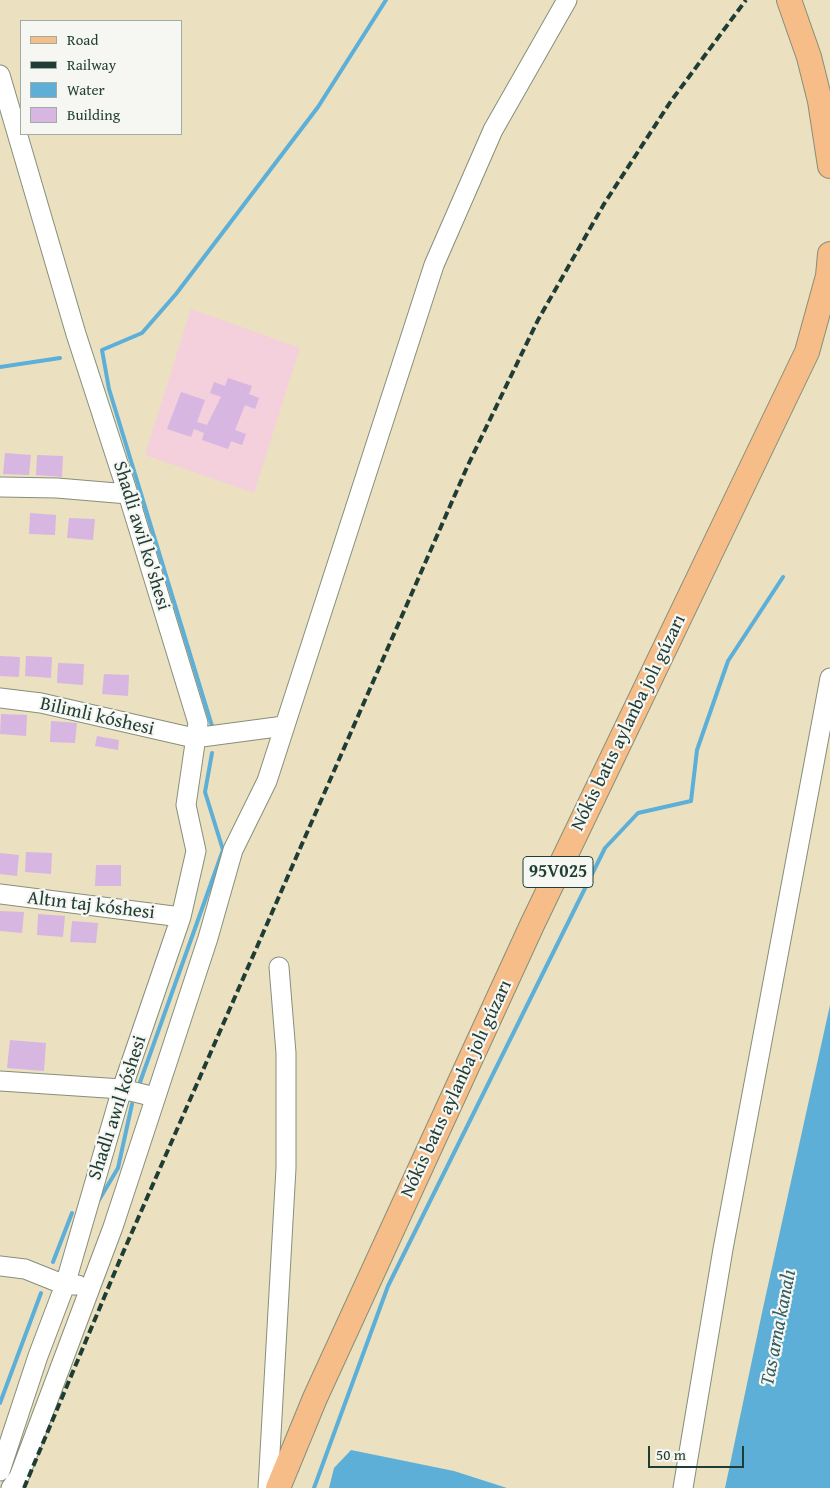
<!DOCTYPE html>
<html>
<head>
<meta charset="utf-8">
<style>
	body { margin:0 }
	#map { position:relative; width:830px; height:1488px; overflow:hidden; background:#ebe1c0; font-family:"Gentium Book Plus",serif }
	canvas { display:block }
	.legend { position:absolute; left:20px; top:20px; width:162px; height:115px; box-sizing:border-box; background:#f6f6f2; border:1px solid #a0aca6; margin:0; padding:6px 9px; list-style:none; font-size:15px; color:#1f3d34 }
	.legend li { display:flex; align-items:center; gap:10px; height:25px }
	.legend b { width:25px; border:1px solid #a0aca6 }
	.scale { position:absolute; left:648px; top:1446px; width:96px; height:22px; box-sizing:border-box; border:2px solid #1f3d34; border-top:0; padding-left:6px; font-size:15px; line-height:18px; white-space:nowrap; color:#1f3d34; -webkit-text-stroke:4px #f6f6f2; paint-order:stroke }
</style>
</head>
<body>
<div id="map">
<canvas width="830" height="1488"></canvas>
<ul class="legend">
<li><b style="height:6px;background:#f7bd88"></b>Road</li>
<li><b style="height:6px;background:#1f3d34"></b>Railway</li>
<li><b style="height:14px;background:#5dafd8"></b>Water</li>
<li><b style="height:14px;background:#d7b6e1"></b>Building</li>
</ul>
<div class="scale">50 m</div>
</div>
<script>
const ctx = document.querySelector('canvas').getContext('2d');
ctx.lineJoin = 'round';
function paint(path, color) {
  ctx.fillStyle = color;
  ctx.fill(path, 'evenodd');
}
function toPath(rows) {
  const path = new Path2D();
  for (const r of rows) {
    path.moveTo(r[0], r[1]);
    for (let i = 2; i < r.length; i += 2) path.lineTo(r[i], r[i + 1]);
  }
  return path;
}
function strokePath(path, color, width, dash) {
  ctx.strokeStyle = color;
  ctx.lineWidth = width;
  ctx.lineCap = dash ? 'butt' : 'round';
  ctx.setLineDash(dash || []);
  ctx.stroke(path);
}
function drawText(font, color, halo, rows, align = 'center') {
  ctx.font = font + ' "Gentium Book Plus",serif';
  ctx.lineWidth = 4.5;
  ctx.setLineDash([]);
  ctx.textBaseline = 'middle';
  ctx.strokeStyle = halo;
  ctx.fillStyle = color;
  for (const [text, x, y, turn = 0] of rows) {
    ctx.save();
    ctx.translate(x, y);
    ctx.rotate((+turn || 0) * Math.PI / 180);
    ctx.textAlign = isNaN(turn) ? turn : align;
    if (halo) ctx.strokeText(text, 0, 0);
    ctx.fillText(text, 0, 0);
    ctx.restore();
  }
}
const built = toPath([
	[191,309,300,348,254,493,145,455]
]);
const water = toPath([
	[830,1005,830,1488,725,1488,763,1308],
	[351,1450,454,1471,507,1488,329,1488,334,1468]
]);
const stream = toPath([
	[0,367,60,358],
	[212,726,109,389,102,350,142,333,176,294,318,107,386,0],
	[139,1085,223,850,205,792,212,753],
	[99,1200,118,1168,132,1104],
	[53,1262,72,1213],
	[0,1403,41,1293],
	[314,1488,388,1286,605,848,638,813,691,801,697,750,728,661,783,577]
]);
const building = toPath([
	[228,378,252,386,249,394,259,398,255,409,245,405,235,430,246,434,242,445,231,441,228,449,202,440,204,433,194,429,191,437,167,429,181,392,205,400,197,422,207,425,221,397,210,393,214,382,225,386],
	[5,453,31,455,29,475,3,474],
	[37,455,63,456,62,477,36,475],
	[30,513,56,515,55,535,29,534],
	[69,518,95,519,93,540,67,538],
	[0,656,20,657,19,677,0,676],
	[26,656,52,657,51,678,25,676],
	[58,663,84,664,83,685,57,683],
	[104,674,129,675,128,696,102,694],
	[1,714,27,715,26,736,0,734],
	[51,721,77,723,75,743,50,742],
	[97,736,119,740,118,750,95,746],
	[26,852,52,853,51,874,25,872],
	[0,853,19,855,17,876,0,874],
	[96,865,121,865,121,886,95,886],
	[0,911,24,912,22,933,0,931],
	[38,914,65,916,63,937,37,935],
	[72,921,98,923,96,943,70,942],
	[10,1040,46,1043,44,1071,7,1068]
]);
const minor = toPath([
	[0,75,76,334,128,494,198,723,186,805,196,851,181,917,122,1089,65,1285,38,1356,0,1471],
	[0,487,57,488,128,494],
	[0,698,41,703,194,738,284,726],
	[0,894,181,917],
	[0,1081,122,1089,155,1097],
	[0,1266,25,1269,65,1285,78,1285],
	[11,1488,19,1477,113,1227,208,938,233,850,267,781,434,265,493,130,567,0],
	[268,1488,286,1168,286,1053,279,967],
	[683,1488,723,1249,830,678]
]);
const major = toPath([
	[789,0,809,57,820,101,830,166],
	[278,1488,315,1398,532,925,807,352,828,276,830,254]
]);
const rail = toPath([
	[24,1488,122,1255,468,465,538,320,604,204,671,101,746,0]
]);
const shields = [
	[558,872,70]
];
const shieldNames = [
	["95V025",558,872]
];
const streetNames = [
	["Shadli awil ko'shesi",141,536,73],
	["Bilimli kóshesi",97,717,13],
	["Nókis batıs aylanba jolı gúzarı",629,723,-64],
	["Altın taj kóshesi",91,906,7],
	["Nókis batıs aylanba jolı gúzarı",457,1089,-65],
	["Shadlı awıl kóshesi",118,1108,-72]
];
const waterNames = [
	["Tas arna kanalı",779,1328,-79]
];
paint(built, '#f4cfdc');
paint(water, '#5dafd8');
strokePath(stream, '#5dafd8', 4);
paint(building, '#d7b6e1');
strokePath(minor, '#858f7a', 21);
strokePath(major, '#858f7a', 26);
strokePath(minor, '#fff', 19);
strokePath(major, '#f7bd88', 24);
strokePath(rail, '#1f3d34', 4, [8, 4]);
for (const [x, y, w] of shields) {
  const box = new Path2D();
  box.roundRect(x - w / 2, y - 15.5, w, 31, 4);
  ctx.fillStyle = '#f6f6f2';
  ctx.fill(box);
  strokePath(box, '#1f3d34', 1);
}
drawText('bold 18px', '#1f3d34', null, shieldNames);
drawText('19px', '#1f3d34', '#f6f6f2', streetNames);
drawText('italic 20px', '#325f65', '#f6f6f2', waterNames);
</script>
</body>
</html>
